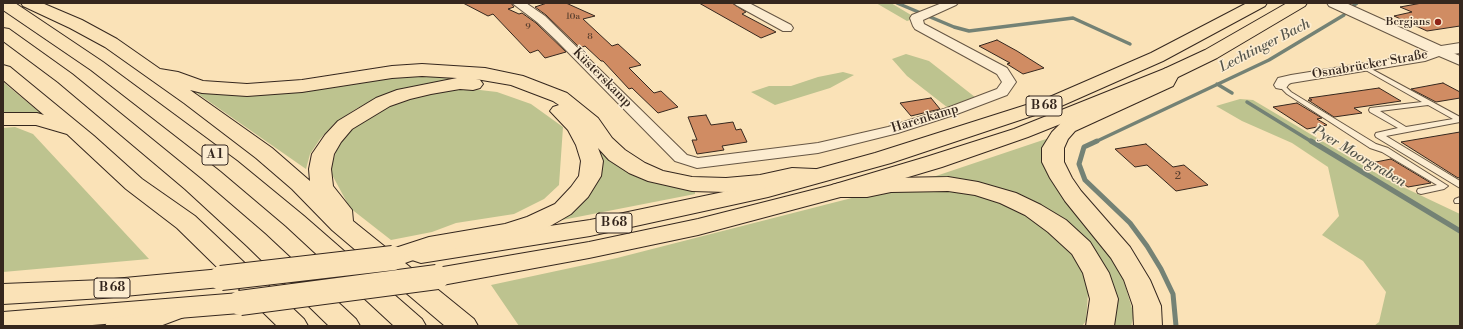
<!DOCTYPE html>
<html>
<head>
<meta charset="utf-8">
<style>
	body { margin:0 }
	#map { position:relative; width:1463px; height:329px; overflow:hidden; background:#fae2b7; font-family:"Libre Bodoni",serif }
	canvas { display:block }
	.frame { position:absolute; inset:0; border:4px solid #35271e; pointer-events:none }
</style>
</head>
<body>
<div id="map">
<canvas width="1463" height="329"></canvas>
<div class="frame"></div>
</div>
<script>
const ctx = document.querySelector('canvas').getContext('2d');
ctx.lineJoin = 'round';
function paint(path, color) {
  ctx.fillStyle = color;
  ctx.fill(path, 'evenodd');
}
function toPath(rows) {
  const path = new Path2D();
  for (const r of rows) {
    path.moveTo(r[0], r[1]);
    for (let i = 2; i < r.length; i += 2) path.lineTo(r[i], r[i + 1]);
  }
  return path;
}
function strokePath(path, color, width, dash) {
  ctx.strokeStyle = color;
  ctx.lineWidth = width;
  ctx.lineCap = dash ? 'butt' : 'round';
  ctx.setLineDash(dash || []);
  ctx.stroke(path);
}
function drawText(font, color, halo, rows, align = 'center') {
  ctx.font = font + ' "Libre Bodoni",serif';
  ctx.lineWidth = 3;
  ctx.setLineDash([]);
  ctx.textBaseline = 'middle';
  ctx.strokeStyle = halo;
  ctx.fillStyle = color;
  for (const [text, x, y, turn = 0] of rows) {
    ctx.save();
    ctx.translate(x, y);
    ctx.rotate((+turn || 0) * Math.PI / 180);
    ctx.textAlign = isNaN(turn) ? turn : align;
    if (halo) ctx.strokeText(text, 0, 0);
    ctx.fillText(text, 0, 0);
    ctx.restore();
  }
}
const green = toPath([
	[876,3,891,3,916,18,907,21],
	[906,54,929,61,980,101,952,111,907,76,892,59],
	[843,72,854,75,830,88,775,105,751,92,769,86,791,86,818,77],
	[420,75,450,76,459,79,426,84,399,90,375,99,354,110,334,124,320,139,310,154,306,169,191,89,366,80],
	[3,82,9,87,43,115,3,116],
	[463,88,497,92,531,104,563,127,559,185,544,199,514,214,456,223,432,232,391,240,350,208,330,171,338,145,356,124,393,103,427,93],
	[1240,99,1253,100,1386,179,1460,214,1460,326,1374,326,1379,322,1386,292,1363,261,1322,235,1339,216,1328,167,1292,143,1242,121,1216,106],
	[15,127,33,134,149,259,3,272,3,128],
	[592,138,623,169,654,183,695,190,695,194,562,220,561,216,571,210],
	[1049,138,1043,154,1046,170,1058,191,1116,260,1125,285,1134,315,1131,326,1109,326,1110,289,1040,209,927,179],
	[964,189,1009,203,1065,243,1081,264,1088,293,1086,321,1082,326,519,326,491,285,617,258,883,190]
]);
const streamFar1 = toPath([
	[897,3,954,27,969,31,1073,18,1130,44],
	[1354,5,1357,3],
	[1217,84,1232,93],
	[1247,102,1312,142],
	[1095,142,1269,60,1344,15]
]);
const stream = toPath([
	[1097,141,1084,147,1079,164,1085,180,1130,223,1147,246,1161,269,1173,294,1176,326],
	[1311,141,1460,231]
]);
const building = toPath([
	[463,3,511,3,514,7,508,9,519,14,522,13,536,23,566,52,545,58,538,50,530,53,493,14,488,16,463,3],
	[547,3,566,3,595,16,583,19,612,46,618,44,641,65,629,68,654,93,661,91,678,107,658,113,632,88,629,89,603,61,601,61,585,46,580,48,546,15,535,7,547,3],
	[699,3,732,3,746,12,742,14,776,32,761,38,699,3],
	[1422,3,1460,3,1460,26,1427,31,1394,16,1412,12,1400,7,1422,3],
	[997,40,1017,51,1044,68,1023,74,1007,64,1010,63,979,46,997,40],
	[1443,83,1460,92,1460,98,1436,102,1411,89,1443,83],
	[1379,88,1401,101,1354,108,1362,113,1334,117,1308,100,1312,100,1309,98,1379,88],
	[931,98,940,109,911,116,900,103,931,98],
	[1297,103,1322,118,1317,119,1327,125,1307,129,1273,107,1297,103],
	[706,115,711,125,733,122,736,130,741,129,747,142,722,146,724,150,697,154,692,140,697,140,688,117,706,115],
	[1460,132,1460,177,1458,178,1401,142,1460,132],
	[1146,144,1173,167,1184,165,1208,185,1176,191,1147,165,1135,167,1115,149,1146,144],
	[1391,159,1431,183,1408,187,1371,163,1391,159]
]);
const service = toPath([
	[1364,65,1460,117,1460,122,1386,136,1460,181,1460,188,1376,137,1375,135,1376,133,1398,128,1370,112,1369,110,1370,108,1422,102,1362,68,1361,67,1364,65],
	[1428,105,1453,119,1406,127,1380,111,1428,105],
	[1281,83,1283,84,1291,92,1376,144,1388,148,1448,186,1444,189,1421,194,1418,193,1417,191,1418,189,1437,185,1382,152,1370,148,1287,94,1278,85,1281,83],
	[1460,197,1460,203,1455,203,1454,201,1455,199,1460,197]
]);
const minor = toPath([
	[512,3,526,3,545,16,687,155,698,158,818,143,888,127,947,108,997,89,1002,82,997,74,915,29,913,26,910,18,912,15,942,3,958,3,956,5,923,20,924,24,1007,68,1016,82,1007,95,957,114,898,133,818,153,697,168,675,161,557,41,537,22,512,3],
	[734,3,749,3,791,25,793,28,791,31,783,31,736,5,734,3],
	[1439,47,1460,56,1460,65,1439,56,1425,61,1291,83,1289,84,1286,88,1281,89,1276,88,1274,85,1278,78,1291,75,1422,54,1439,47]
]);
const tertiary = toPath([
	[1327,3,1346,3,1441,46,1460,43,1460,53,1439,56,1433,54,1329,6,1327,3]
]);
const trunk = toPath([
	[1247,3,1267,3,1265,6,1163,61,1059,107,891,163,768,197,590,236,421,263,412,260,408,254,412,248,421,245,590,220,766,183,875,153,1045,99,1151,53,1247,3],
	[1287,3,1307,3,1305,6,1217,58,1178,77,1028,137,942,167,848,195,698,235,589,258,437,286,428,283,424,277,428,271,437,268,589,242,698,219,832,185,926,157,1014,129,1164,69,1205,50,1287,3],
	[221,269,230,272,234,278,230,284,221,287,103,298,3,304,3,284,103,280,221,269],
	[240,293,250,296,254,303,250,310,240,313,80,326,3,326,3,312,240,293]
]);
const motorway = toPath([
	[3,3,15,3,103,62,237,161,304,216,422,319,426,326,394,326,286,226,221,171,91,70,3,10,3,3],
	[21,3,42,3,82,20,117,39,160,69,178,72,203,81,247,84,302,80,392,66,422,64,485,68,523,76,567,93,598,118,612,138,625,150,645,163,663,171,692,177,726,178,760,175,792,168,815,169,823,171,826,176,823,181,815,183,792,182,760,189,726,192,692,191,648,181,629,173,609,160,598,148,603,161,601,176,588,197,571,214,545,229,516,238,433,253,405,263,474,319,478,326,445,326,332,230,292,189,256,158,184,103,105,47,70,28,23,6,21,3],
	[422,76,457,78,397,90,376,98,338,121,325,135,312,154,309,169,310,181,272,148,190,90,202,93,247,96,302,92,392,78,422,76],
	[476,79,511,85,553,101,559,105,553,107,550,111,568,130,576,145,581,161,579,176,571,187,555,204,527,217,505,224,429,237,389,250,353,221,352,210,333,186,331,169,334,154,341,142,352,129,390,106,410,99,431,94,460,89,473,90,480,88,483,84,480,80,476,79],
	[3,28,9,29,72,74,201,179,265,234,356,319,360,326,329,326,247,246,185,189,58,82,3,41,3,28],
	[3,65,10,67,94,136,142,179,195,216,304,319,308,326,277,326,177,228,126,189,67,134,36,125,3,125,3,113,37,113,44,115,3,80,3,65],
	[1171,67,1178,69,1180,73,1173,86,1075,131,1068,139,1064,148,1064,162,1072,178,1081,191,1130,247,1150,280,1161,306,1162,326,1134,326,1133,306,1124,280,1111,258,1065,201,1050,178,1042,162,1042,148,1052,132,1061,123,1159,78,1164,69,1171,67],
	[948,177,978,182,1016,193,1041,205,1066,220,1090,242,1109,273,1118,299,1114,326,1086,326,1090,299,1083,273,1072,254,1048,232,1025,215,1000,203,975,195,948,191,891,192,867,197,840,197,832,195,829,190,832,185,840,183,867,183,891,178,948,177],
	[174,300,184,303,188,310,184,317,160,326,105,326,109,319,134,314,174,300]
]);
const trunkBridge = toPath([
	[221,278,393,258],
	[240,303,437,277]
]);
const markers = [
	[1438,22,4,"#8f2418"]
];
const farNumbernames = [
	["10a",573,17],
	["9",528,27],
	["8",590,37]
];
const farPoinames = [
	["Bergjans",1430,22]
];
const numberNames = [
	["2",1178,176]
];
const shields = [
	[1044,106,36],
	[215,155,26],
	[614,223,36],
	[112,288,36]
];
const shieldNames = [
	["B 68",1044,106],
	["A 1",215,155],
	["B 68",614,223],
	["B 68",112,288]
];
const streetNames = [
	["Osnabrücker Straße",1370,65,-10],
	["Küsterskamp",602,78,45],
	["Harenkamp",925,119,-17]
];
const waterNames = [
	["Lechtinger Bach",1265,46,-27],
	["Pyer Moorgraben",1359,157,31]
];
paint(green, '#bdc38f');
strokePath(streamFar1, '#748275', 3.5);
strokePath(stream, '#748275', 5);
paint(building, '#d08c63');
strokePath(building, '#35271e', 1);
strokePath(service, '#665644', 2);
strokePath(minor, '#665644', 2);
strokePath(tertiary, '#665644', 2);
strokePath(trunk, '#35271e', 2);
strokePath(motorway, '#35271e', 2);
paint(service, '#fcecd0');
paint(minor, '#fcecd0');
paint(tertiary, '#fcecd0');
paint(trunk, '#fae2b7');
paint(motorway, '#fae2b7');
strokePath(trunkBridge, '#35271e', 26, []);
strokePath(trunkBridge, '#fae2b7', 24);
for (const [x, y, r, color] of markers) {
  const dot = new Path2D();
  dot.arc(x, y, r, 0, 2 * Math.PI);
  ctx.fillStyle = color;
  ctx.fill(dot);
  strokePath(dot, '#fcecd0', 1.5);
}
drawText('9px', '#5c402f', null, farNumbernames);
drawText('11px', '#35271e', '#fcecd0', farPoinames, 'right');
drawText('11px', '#5c402f', null, numberNames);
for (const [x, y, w] of shields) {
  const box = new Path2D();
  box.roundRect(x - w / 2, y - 10, w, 20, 3);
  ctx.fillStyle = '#fcecd0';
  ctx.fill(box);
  strokePath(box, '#35271e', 1);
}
drawText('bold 12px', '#35271e', null, shieldNames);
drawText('13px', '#35271e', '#fcecd0', streetNames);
drawText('italic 14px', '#54544a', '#fcecd0', waterNames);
</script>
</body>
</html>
